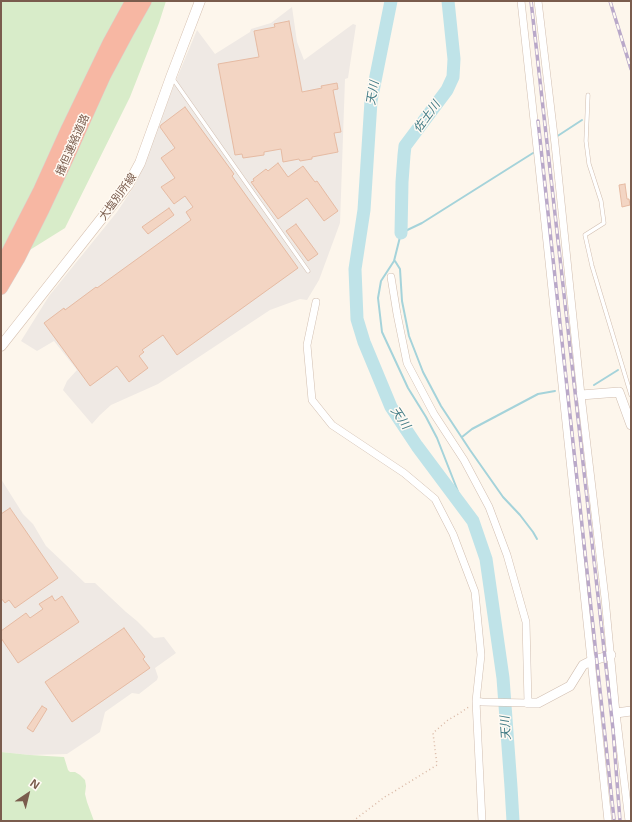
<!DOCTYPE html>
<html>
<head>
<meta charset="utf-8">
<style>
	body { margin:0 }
	#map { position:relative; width:632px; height:822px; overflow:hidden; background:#fdf6ec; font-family:"Noto Sans",sans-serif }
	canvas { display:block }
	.frame { position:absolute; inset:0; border:2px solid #7a5c4d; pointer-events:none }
	.north { position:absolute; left:8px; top:774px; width:40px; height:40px; -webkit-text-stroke:3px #fffaf3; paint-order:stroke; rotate:35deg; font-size:11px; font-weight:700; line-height:16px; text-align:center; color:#7a5c4d }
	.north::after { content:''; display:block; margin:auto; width:14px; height:18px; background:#7a5c4d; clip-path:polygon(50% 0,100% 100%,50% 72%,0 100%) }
</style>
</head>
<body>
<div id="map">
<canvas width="632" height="822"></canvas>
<div class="frame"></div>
<div class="north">N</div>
</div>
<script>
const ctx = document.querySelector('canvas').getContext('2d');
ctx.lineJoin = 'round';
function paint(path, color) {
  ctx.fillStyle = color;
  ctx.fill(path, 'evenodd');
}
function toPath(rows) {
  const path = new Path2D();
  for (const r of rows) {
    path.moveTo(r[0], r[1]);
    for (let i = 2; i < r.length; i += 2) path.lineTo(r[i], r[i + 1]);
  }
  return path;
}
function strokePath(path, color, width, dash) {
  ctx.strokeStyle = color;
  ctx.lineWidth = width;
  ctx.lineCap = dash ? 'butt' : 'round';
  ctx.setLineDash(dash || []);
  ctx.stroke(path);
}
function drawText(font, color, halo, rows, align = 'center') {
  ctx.font = font + ' "Noto Sans","Noto Sans JP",sans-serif';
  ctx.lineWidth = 3;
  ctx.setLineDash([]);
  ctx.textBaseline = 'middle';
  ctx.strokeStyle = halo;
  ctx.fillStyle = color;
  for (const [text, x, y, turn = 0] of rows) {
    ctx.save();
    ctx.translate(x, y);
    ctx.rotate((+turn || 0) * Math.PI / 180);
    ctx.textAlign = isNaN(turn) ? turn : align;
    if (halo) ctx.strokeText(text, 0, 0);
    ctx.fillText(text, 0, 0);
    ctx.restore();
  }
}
const industrial = toPath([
	[292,7,297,42,304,60,353,24,356,25,348,78,345,79,340,223,319,280,307,300,300,299,270,310,158,384,111,405,100,415,92,424,63,390,67,381,77,370,54,341,37,351,21,341,49,296,117,212,135,185,146,160,174,85,197,30,215,54,250,32,251,29,271,23],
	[1,479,23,514,33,524,46,546,85,583,95,583,126,612,137,621,154,638,164,637,176,653,155,668,158,677,157,680,139,694,132,693,105,712,100,732,67,754,30,755,1,752]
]);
const green = toPath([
	[1,1,166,1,159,23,130,97,65,228,1,268],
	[1,752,30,755,64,757,68,770,70,772,75,772,80,775,85,780,86,786,85,794,87,802,94,821,1,821]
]);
const stream = toPath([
	[556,137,582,120],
	[395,261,400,269,402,301,409,336,423,372,441,406,470,450,503,497,520,515,533,532,537,539],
	[594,385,618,370],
	[462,437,472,429,538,394,555,391],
	[466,512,437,438,426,417,408,388,382,332,378,298,381,281,394,261,401,233,422,223,533,153]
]);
const river = toPath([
	[391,1,371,101,364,210,355,269,357,319,364,342,391,407,417,446,473,521,486,559,503,678,511,787,513,821],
	[401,233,402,182,404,155,405,146,447,90,453,77,454,59,448,1]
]);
const building = toPath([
	[289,21,302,92,322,88,321,86,337,83,338,89,333,90,341,132,334,133,338,152,312,157,312,159,300,161,299,159,283,162,281,149,264,152,264,155,243,158,242,154,235,155,218,64,259,57,254,31,275,27,274,24,289,21],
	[185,107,234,174,232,176,298,268,177,355,163,335,142,350,144,352,139,356,148,368,129,382,117,366,90,386,44,323,64,308,65,310,96,287,97,288,191,220,186,212,193,207,185,196,174,204,161,187,175,178,161,158,175,148,160,127,161,125,185,107],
	[278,163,288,177,303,166,315,182,317,181,338,211,324,221,307,198,278,219,251,182,254,181,253,179,266,169,268,171,278,163],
	[625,184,627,199,629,199,630,205,622,207,619,185,625,184],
	[169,208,174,215,148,234,142,227,169,208],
	[296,224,318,254,308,261,286,231,296,224],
	[10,508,58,578,15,608,9,600,5,603,1,598,1,514,10,508],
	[52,596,55,601,62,596,79,622,18,663,1,638,1,631,26,613,30,618,43,609,39,604,52,596],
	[124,628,145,657,143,659,150,668,72,722,45,682,124,628],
	[42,706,47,709,33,732,27,728,42,706]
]);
const path = toPath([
	[353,821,386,796,390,794,437,765,433,733,448,720,460,713,470,706]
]);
const service = toPath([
	[173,79,308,271],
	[588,95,586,141,589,164,601,201,604,223,585,235,592,266,631,395]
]);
const minor = toPath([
	[521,1,538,157,608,821],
	[538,1,555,144,581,395,605,598,616,713,629,821],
	[391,277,397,314,407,363,434,414,464,460,489,507,507,555,526,622,528,703,482,702,476,701],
	[316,302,307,345,312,400,332,425,404,473,435,499,453,534,475,592,481,655,476,701,482,821]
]);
const tertiary = toPath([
	[581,395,619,392,631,425],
	[528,703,538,703,570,686,583,665,591,661,611,655],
	[616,713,631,711]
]);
const secondary = toPath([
	[1,346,128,185,140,163,171,77,200,1]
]);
const motorway = toPath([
	[1,266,40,190,68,128,109,43,132,1],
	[1,288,18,259,43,209,68,156,104,76,128,31,145,1]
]);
const rail = toPath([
	[531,1,613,729,620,821],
	[610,1,631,69],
	[538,121,614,819]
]);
const streetNames = [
	["播但連絡道路",73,145,-66],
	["大塩別所線",118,197,-54]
];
const waterNames = [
	["天川",373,93,-81],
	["佐土川",427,117,-54],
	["天川",400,418,56],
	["天川",506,728,-94]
];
paint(industrial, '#efe9e4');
paint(green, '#d8ecc9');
strokePath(stream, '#a5d3da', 2);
strokePath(river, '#bfe3e8', 13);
paint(building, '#f3d5c3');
strokePath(building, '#e6bba3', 1);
strokePath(service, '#d1beb0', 4.5);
strokePath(minor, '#d1beb0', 8);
strokePath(tertiary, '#d1beb0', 10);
strokePath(secondary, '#d6c0b0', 11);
strokePath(motorway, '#dad1cd', 14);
strokePath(path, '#d9b8a5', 1.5, [1, 3]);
strokePath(service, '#fff', 3.5);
strokePath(minor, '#fff', 7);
strokePath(tertiary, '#fff', 9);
strokePath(secondary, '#fff', 10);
strokePath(motorway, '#f7b7a3', 13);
strokePath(rail, '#b9a8c9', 3.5);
strokePath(rail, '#fffaf3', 2, [6]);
drawText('11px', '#7a5c4d', '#fffaf3', streetNames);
drawText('italic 12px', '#437c86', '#fffaf3', waterNames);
</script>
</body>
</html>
